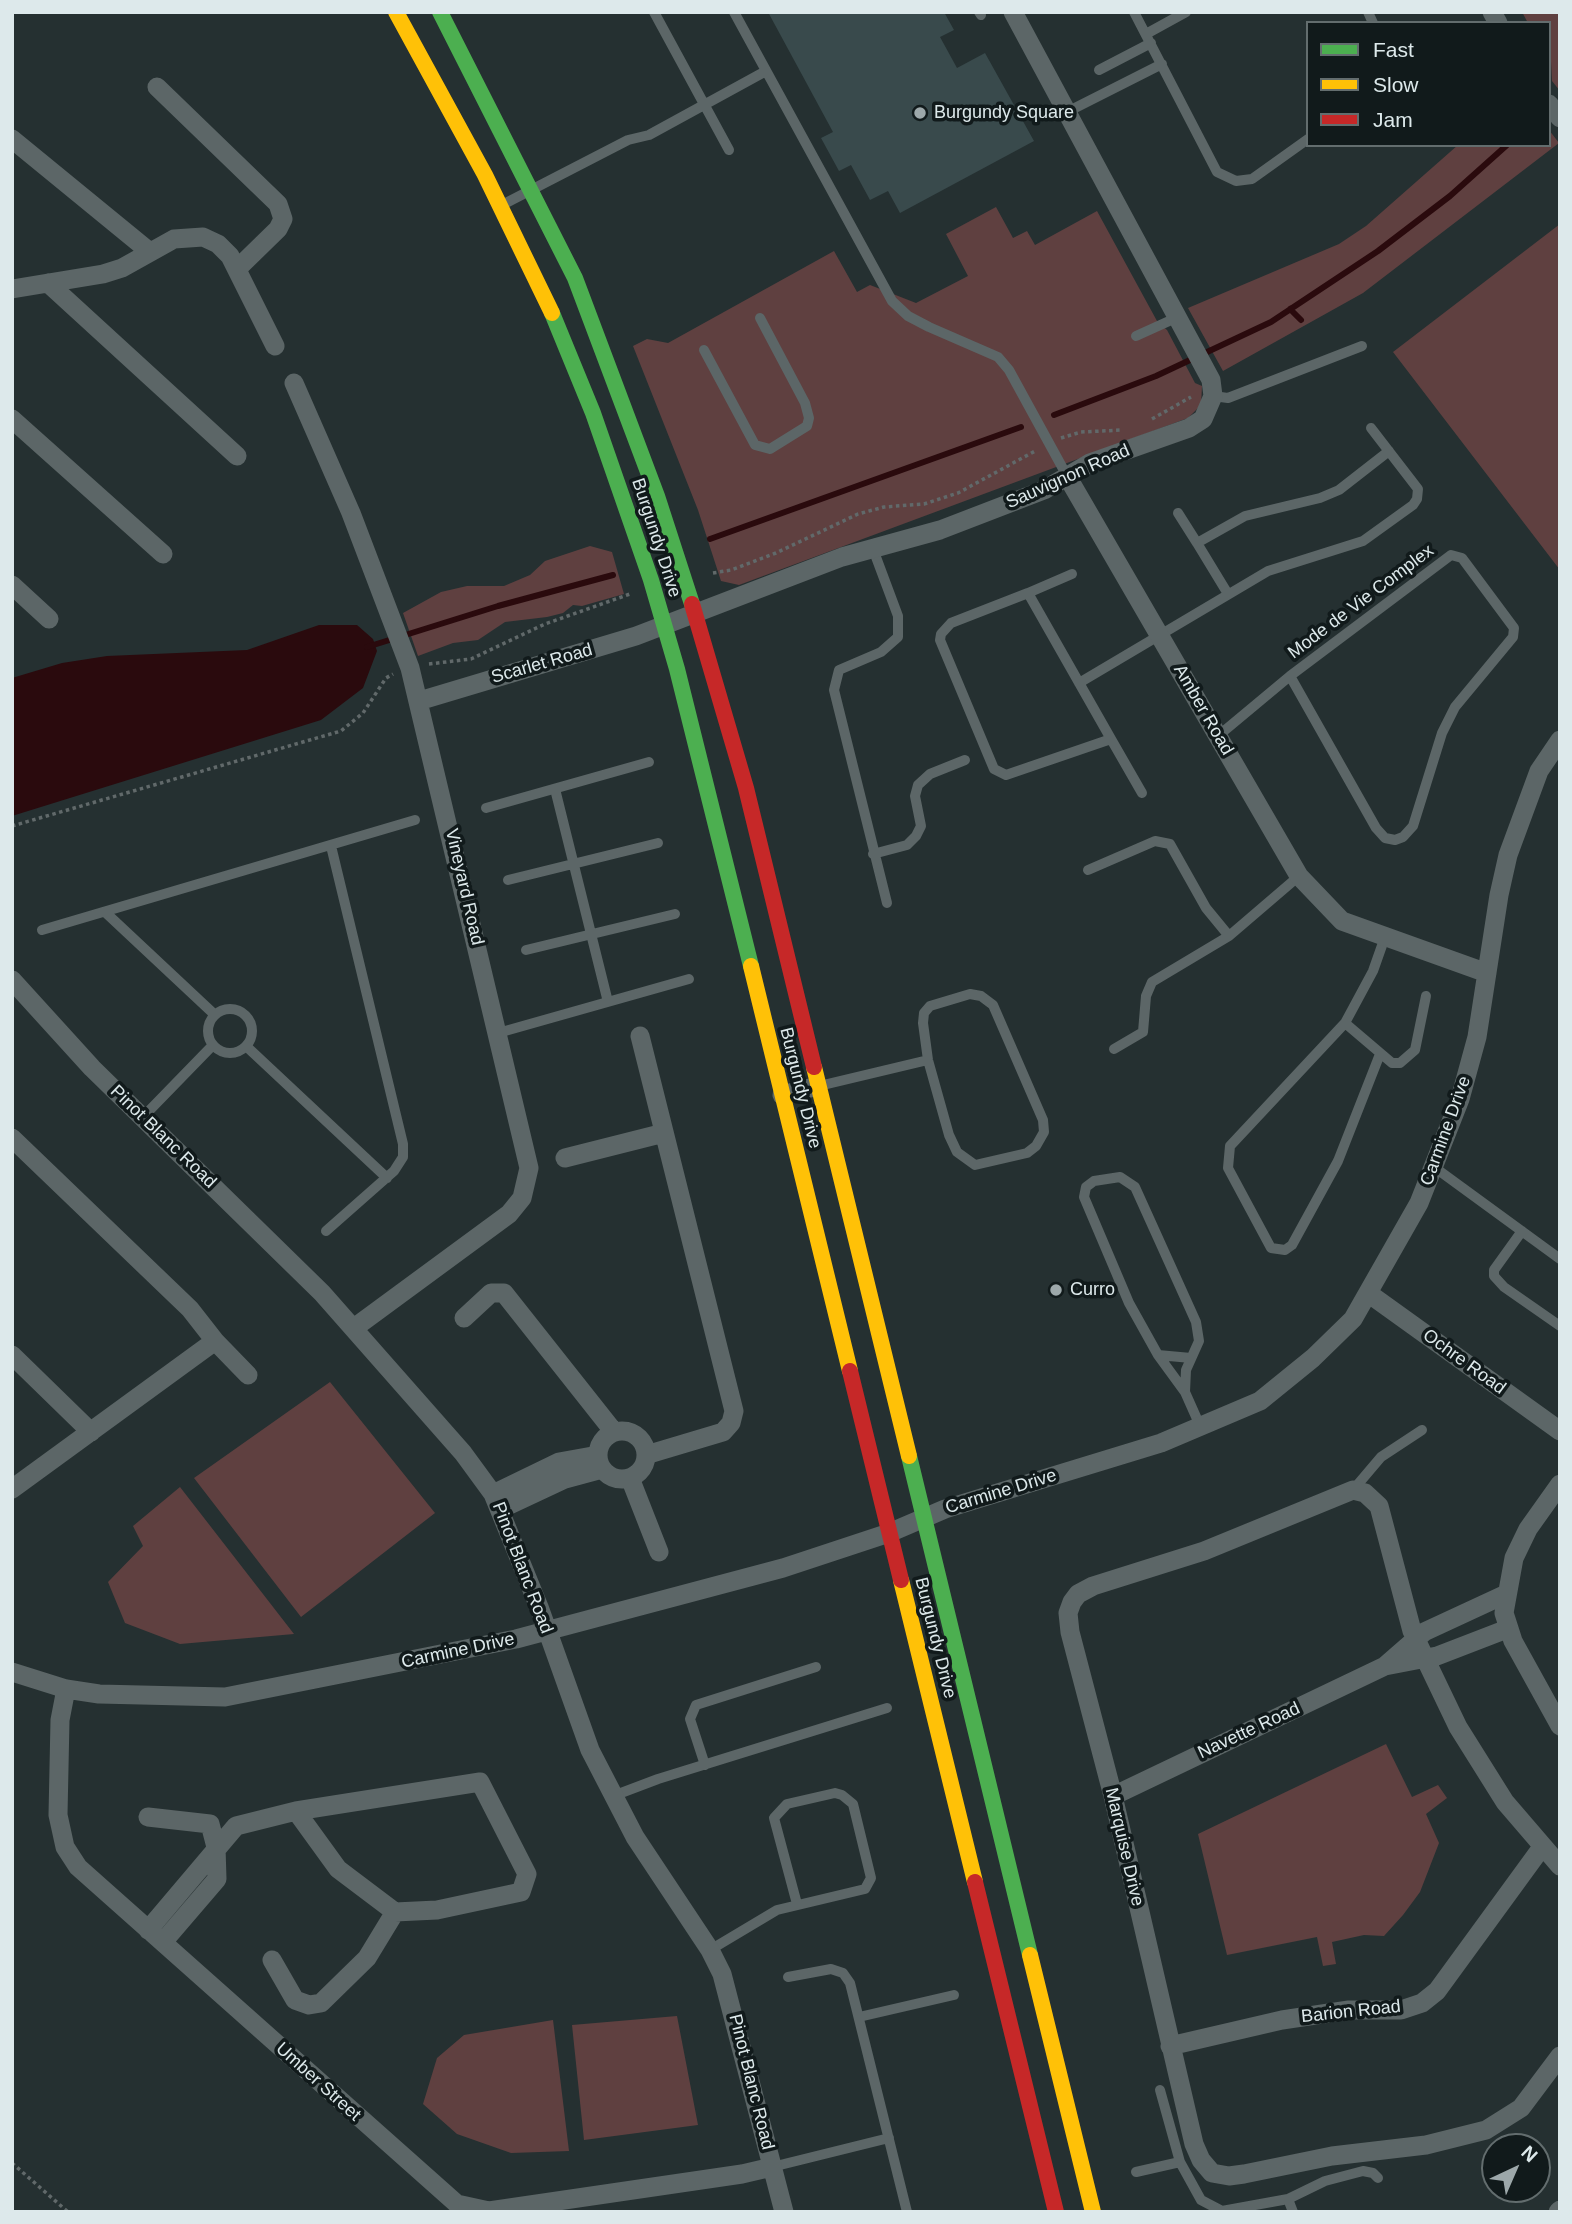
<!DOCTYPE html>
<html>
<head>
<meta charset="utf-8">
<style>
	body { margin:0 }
	#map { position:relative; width:1572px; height:2224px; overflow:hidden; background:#253031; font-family:Arial,sans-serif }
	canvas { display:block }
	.frame { position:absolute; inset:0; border:14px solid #dde9eb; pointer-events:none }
	.legend { position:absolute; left:1306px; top:21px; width:245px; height:126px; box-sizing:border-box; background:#111a1b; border:2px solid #636d6e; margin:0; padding:9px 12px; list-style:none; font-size:21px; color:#dde9eb }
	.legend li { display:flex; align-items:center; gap:14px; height:35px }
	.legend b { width:35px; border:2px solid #636d6e }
	.north { position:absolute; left:1481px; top:2133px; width:70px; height:70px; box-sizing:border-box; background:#111a1b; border:2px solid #636d6e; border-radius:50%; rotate:44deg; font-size:19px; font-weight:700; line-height:28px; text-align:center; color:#dde9eb }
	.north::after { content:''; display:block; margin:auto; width:24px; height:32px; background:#9da8aa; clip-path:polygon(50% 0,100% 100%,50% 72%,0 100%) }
</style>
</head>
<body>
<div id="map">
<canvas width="1572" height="2224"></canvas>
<div class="frame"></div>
<ul class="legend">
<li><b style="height:9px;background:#4caf50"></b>Fast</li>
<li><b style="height:9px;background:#ffc107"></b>Slow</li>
<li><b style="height:9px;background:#c62828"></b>Jam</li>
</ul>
<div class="north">N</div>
</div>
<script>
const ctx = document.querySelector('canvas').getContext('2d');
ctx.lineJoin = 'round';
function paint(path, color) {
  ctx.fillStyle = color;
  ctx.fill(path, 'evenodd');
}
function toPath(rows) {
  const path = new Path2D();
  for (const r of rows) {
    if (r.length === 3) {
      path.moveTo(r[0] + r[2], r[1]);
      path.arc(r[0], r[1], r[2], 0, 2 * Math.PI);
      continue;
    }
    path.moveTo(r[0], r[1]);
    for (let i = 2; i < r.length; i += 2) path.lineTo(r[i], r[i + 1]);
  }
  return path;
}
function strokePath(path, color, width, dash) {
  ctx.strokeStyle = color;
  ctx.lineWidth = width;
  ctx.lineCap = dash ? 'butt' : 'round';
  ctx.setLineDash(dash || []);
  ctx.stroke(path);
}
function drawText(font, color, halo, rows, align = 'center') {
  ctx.font = font + ' Arial,sans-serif';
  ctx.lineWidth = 7;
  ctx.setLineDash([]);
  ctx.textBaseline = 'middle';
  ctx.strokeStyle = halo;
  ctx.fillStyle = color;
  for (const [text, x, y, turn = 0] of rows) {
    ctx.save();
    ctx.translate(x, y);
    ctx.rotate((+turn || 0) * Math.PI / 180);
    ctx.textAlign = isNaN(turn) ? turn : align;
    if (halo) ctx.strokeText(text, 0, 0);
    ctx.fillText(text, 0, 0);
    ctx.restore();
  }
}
const green = toPath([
	[1522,12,1560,12,1560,91,1552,81,1549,23,1528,23],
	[1549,130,1559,143,1363,293,1223,371,1188,308,1339,244,1366,226,1458,145,1549,145],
	[996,207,1013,238,1027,231,1035,245,1097,211,1157,321,1167,330,1195,383,1202,386,1201,405,1188,418,739,585,721,581,698,510,633,346,647,339,668,343,834,251,857,292,870,285,916,303,968,276,946,234],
	[1560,224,1560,570,1393,352],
	[590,546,612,552,624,594,582,606,573,605,563,613,547,617,505,622,478,640,453,643,418,656,403,613,441,592,467,586,504,586,530,575,545,561],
	[330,1382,435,1513,301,1617,194,1478],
	[180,1487,294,1634,180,1644,125,1623,108,1582,143,1546,133,1526],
	[1386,1744,1412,1797,1438,1785,1447,1798,1426,1814,1439,1843,1420,1892,1403,1915,1384,1936,1364,1935,1332,1942,1336,1964,1323,1966,1317,1937,1227,1955,1198,1834],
	[677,2016,698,2125,584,2140,572,2025],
	[553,2020,569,2151,511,2153,457,2134,423,2104,437,2058,464,2035]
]);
const water = toPath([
	[319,625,357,625,373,639,377,651,363,688,321,720,12,816,12,678,62,663,107,656,247,650]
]);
const stream = toPath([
	[1290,309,1301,320],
	[1054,415,1156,376,1271,322,1378,251,1450,196,1507,145],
	[710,539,1021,427],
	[367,647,498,606,613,575]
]);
const building = toPath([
	[768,12,944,12,954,30,940,37,957,68,985,53,1034,141,900,213,888,191,870,200,851,165,839,171,821,138,833,132]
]);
const path = toPath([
	[1152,419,1191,397],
	[1061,438,1081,432,1122,430],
	[713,573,731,570,776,553,858,514,884,507,924,504,958,493,1037,450],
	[429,664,471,659,545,624,630,594],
	[12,826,341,731,363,713,386,678,393,674],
	[12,2163,68,2212]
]);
const lane = toPath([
	[654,12,729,150],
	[734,12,892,301,908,316,929,327,998,357,1009,370,1067,476],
	[979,12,981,15],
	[1134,12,1217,172,1236,181,1252,179,1308,139],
	[1368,12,1373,23],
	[1146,34,1186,12],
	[1099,70,1151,43],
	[1067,112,1162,64],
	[502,205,628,140,649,135,766,71],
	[1136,336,1178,317],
	[704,350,755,445,770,449,807,426,809,418,805,403,760,318],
	[1213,396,1228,398,1362,346],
	[1178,513,1197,543,1245,516,1320,498,1339,490,1389,451],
	[1197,543,1228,594],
	[873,549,898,616,898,637,881,652,839,670,834,690,887,903],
	[1028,593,1111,739,1006,775,994,769,940,640,941,634,951,623,1028,593],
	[1028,593,1072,574],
	[1079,683,1268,571,1363,541,1413,505,1417,499,1418,489,1371,428],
	[1218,736,1290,676,1451,555,1462,558,1514,628,1513,637,1455,707,1442,733,1413,826,1403,837,1395,840,1385,838,1376,828,1290,676],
	[1111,739,1142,793],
	[555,789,608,1002],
	[486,808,649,762],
	[873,854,907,845,916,836,921,826,915,796,918,785,930,774,965,760],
	[1088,870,1155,841,1170,844,1206,908,1229,936],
	[508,880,658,843],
	[105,912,215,1015],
	[42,930,415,820],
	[526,950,675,914],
	[970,994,981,996,993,1005,1043,1120,1044,1132,1036,1146,1027,1153,975,1165,957,1152,949,1135,928,1060,923,1023,924,1013,930,1006,970,994],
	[230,1031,22],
	[1345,1023,1392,1063,1400,1063,1415,1050,1426,996],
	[498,1033,689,979],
	[246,1046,387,1178],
	[1114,1049,1143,1032,1146,996,1152,982,1229,936,1299,876],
	[1380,1054,1338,1161,1292,1245,1285,1250,1271,1248,1228,1168,1230,1146,1345,1023,1373,971,1385,937],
	[819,1086,928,1060],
	[143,1117,213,1045],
	[1434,1167,1560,1259],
	[326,1231,394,1171,403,1157,403,1144,331,846],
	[1522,1231,1494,1270,1494,1276,1504,1287,1560,1326],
	[1158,1355,1191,1358],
	[1185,1392,1186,1370,1199,1341,1196,1322,1135,1187,1120,1177,1094,1181,1086,1187,1084,1197,1129,1303,1158,1355,1185,1392,1201,1428],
	[1353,1490,1381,1457,1422,1430],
	[705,1765,690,1719,696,1705,816,1667],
	[613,1796,658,1779,887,1708],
	[710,1950,777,1910,865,1889,871,1878,853,1804,842,1795,835,1793,787,1804,774,1818,797,1904],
	[788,1977,831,1969,843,1973,850,1983,907,2212],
	[859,2017,954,1995],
	[1160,2090,1180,2162,1201,2200,1222,2211,1288,2199,1293,2212],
	[772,2167,889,2138],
	[1136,2172,1180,2162],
	[1288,2199,1325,2181,1363,2171,1373,2173,1378,2178]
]);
const street = toPath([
	[1492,12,1498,23],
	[157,87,278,204,283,219,278,229,237,269],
	[1549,104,1560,118],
	[12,139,150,252],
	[48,283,237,456],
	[12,289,103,274,122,268,174,239,203,237,218,244,230,256,275,346],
	[294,383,351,513,410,668,529,1168,522,1198,509,1214,354,1328],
	[12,419,163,554],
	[1067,476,1299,876,1342,921,1487,973],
	[12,585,49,619],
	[419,701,636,636,842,557,940,530,1044,490,1090,463,1189,428,1203,419,1213,396,1211,380,1013,12],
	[12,980,92,1068,322,1293,463,1453,493,1494,539,1607,590,1750,635,1837,710,1950,722,1974,784,2212],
	[640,1036,734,1411,731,1423,723,1432,646,1455],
	[782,1095,818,1086],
	[12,1138,190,1309,215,1341,12,1489],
	[565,1158,664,1133],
	[1368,1293,1560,1431],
	[464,1318,491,1293,504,1293,614,1432],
	[215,1341,248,1375],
	[12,1355,91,1432],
	[622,1455,24],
	[630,1478,659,1552],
	[1560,1484,1528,1529,1514,1558,1504,1613,1513,1641,1560,1726],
	[493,1494,559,1462,598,1455],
	[501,1509,565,1479,602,1469],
	[1385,1666,1424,1632,1506,1594],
	[12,1672,66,1689,99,1694,225,1697,516,1639,783,1568,889,1533,945,1509,1161,1443,1260,1401,1313,1358,1353,1319,1419,1203,1460,1099,1477,1037,1499,895,1508,855,1539,771,1560,740],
	[66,1689,60,1720,58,1815,65,1847,78,1867,457,2204,489,2211,742,2174,772,2167],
	[1113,1796,1385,1666,1437,1656,1507,1629],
	[148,1817,210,1824,216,1847,217,1879,163,1942],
	[1560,1866,1505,1802,1458,1727,1412,1631,1379,1506,1365,1493,1353,1490,1204,1551,1093,1586,1078,1594,1072,1602,1068,1613,1070,1632,1113,1796,1194,2144,1201,2160,1212,2173,1229,2176,1244,2174,1332,2156,1426,2145,1486,2130,1521,2108,1560,2056],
	[148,1930,236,1826,296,1811,480,1782,527,1874,521,1892,437,1910,395,1912,338,1869,296,1811],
	[272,1960,295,2000,309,2005,321,2003,367,1958,395,1912],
	[1170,2046,1282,2020,1349,2010,1401,2010,1422,2003,1437,1991,1542,1847],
	[1558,2212,1560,2210]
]);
const fast = toPath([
	[440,12,575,278,657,496,692,604],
	[552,313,593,413,651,580,677,669,751,966],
	[909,1456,1030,1955]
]);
const slow = toPath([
	[396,12,485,175,552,313],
	[751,966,850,1371],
	[814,1067,909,1456],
	[901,1580,975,1882],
	[1030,1955,1093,2212]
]);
const jam = toPath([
	[692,604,746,788,814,1067],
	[850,1371,901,1580],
	[975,1882,1056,2212]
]);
const markers = [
	[920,113,7,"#9da8aa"],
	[1056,1290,7,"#9da8aa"]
];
const poiNames = [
	["Burgundy Square",934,113],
	["Curro",1070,1290]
];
const streetNames = [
	["Sauvignon Road",1068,477,-24],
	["Burgundy Drive",656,538,72],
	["Mode de Vie Complex",1361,602,-37],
	["Scarlet Road",542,664,-16],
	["Amber Road",1203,710,60],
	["Vineyard Road",464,887,77],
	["Burgundy Drive",800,1088,76],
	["Carmine Drive",1446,1131,-70],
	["Pinot Blanc Road",163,1137,44],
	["Ochre Road",1464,1362,36],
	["Carmine Drive",1001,1492,-17],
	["Pinot Blanc Road",522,1568,69],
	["Burgundy Drive",935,1638,76],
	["Carmine Drive",458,1651,-12],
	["Navette Road",1249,1731,-25],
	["Marquise Drive",1124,1847,77],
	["Barion Road",1351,2012,-6],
	["Umber Street",318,2082,42],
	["Pinot Blanc Road",751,2082,76]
];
paint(green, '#5f4040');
paint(water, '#2a0a0d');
strokePath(stream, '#2a0a0d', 6);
paint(building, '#394a4c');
strokePath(path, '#61696a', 3.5, [3.5, 3.5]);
strokePath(lane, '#5c6667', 10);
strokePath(street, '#5c6667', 19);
strokePath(fast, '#4caf50', 16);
strokePath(slow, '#ffc107', 16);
strokePath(jam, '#c62828', 16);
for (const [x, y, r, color] of markers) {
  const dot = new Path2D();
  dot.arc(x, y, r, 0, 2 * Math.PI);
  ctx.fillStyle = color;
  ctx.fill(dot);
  strokePath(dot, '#111a1b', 2.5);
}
drawText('18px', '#dde9eb', '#111a1b', poiNames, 'left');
drawText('18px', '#dde9eb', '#111a1b', streetNames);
</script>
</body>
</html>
